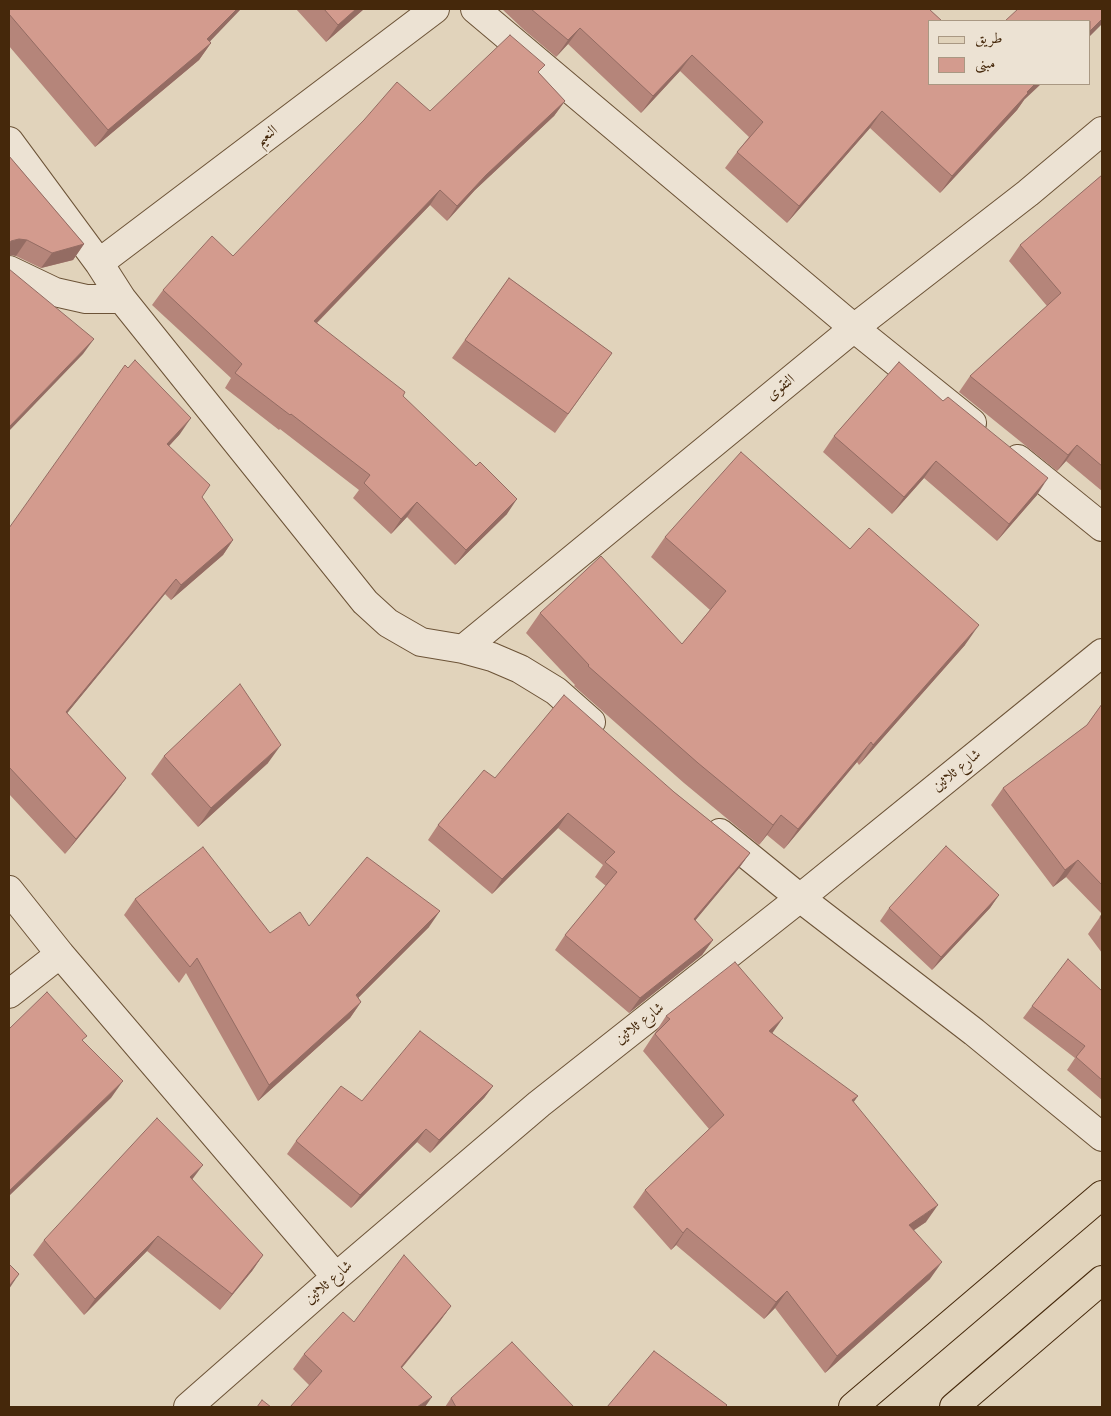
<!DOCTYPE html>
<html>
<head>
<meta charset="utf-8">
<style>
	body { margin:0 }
	#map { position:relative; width:1111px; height:1416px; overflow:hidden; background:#e1d3bb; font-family:Cardo,Amiri,serif }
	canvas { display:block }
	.frame { position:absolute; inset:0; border:10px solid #45280b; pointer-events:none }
	.legend { position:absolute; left:928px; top:20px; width:162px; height:65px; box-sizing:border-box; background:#ece2d3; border:1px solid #a99883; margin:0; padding:6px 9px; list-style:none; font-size:15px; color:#45280b }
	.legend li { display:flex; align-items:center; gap:10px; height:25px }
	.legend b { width:25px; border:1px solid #a99883 }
</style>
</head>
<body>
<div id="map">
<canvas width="1111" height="1416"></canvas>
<div class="frame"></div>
<ul class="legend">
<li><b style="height:6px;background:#e1d3bb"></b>طريق</li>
<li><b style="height:14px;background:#d39b8e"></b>مبنى</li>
</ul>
</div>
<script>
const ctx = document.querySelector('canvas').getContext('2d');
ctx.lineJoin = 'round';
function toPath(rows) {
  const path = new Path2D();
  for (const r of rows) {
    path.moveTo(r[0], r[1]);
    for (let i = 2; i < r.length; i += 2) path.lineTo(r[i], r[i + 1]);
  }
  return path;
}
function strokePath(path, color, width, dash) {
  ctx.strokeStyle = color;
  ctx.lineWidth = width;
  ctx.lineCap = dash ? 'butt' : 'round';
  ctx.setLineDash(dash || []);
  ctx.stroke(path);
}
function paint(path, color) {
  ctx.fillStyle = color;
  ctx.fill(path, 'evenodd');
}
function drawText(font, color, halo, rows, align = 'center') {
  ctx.font = font + ' Cardo,Amiri,serif';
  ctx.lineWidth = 4;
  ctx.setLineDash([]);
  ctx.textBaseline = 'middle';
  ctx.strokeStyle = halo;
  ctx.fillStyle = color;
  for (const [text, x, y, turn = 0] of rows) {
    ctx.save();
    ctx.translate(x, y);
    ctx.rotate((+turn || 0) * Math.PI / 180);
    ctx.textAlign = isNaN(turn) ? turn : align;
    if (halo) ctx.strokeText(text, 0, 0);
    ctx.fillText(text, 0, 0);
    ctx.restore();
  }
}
const minor = toPath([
	[475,9,854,328,972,423],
	[9,141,99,263,122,299,365,602,388,623,421,642,463,649,492,657,520,669,556,691,591,722],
	[99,263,435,9],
	[9,270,55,292,86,299,122,299],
	[1018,459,1102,527],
	[463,649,854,328,1028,193,1102,131],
	[720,833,800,898,974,1032,1102,1137],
	[9,890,60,954,336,1277],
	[9,994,60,954],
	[188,1407,336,1277,539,1104,800,898,1102,653]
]);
const primary = toPath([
	[853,1407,1102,1195],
	[954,1407,1102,1280]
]);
const wall = toPath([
	[9,9,210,41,211,43,199,60,95,147,9,46],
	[296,9,364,9,326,42],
	[502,9,929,9,1024,100,1017,110,940,193,870,128,787,223,725,168,737,152,749,137,680,71,641,113,568,44,556,57,523,29],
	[539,73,565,101,554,116,475,190,447,221,430,205,317,323,403,396,507,514,455,565,407,517,391,534,353,498,359,490,280,429,279,430,225,388,231,378,152,305,163,290,233,256,430,111],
	[9,156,84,244,73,260,41,268,16,256],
	[1102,175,1102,491,1066,461,1057,471,959,392,970,376,1047,306,1009,261,1020,245],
	[509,278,612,353,555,433,452,358],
	[899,362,1037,495,997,541,924,478,892,514,823,452,834,436],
	[180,434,169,446,202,497,233,540,223,555,171,600,165,594,67,713,126,778,115,793,65,854,9,794,9,528],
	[665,537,850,549,965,645,859,765,857,762,784,849,767,835,759,845,684,783,574,686,575,685,526,633,540,613,682,644,710,610,651,557],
	[1102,704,1102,953,1088,934,1102,914,1066,877,1053,887,991,805,1003,788,1087,725],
	[164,756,268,763,198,827,151,774],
	[495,778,674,792,750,853,739,868,695,920,713,940,702,955,629,1013,555,950,565,935,606,886,595,877,603,865,558,828,492,894,428,840,438,825],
	[999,895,990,908,932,970,880,921,889,908],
	[135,899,270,933,309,926,429,927,358,998,361,1002,350,1018,258,1101,186,973,179,983,124,915],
	[1102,991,1102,1100,1067,1070,1075,1058,1023,1018,1032,1006],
	[666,1016,772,1033,854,1103,926,1222,913,1230,930,1279,825,1373,775,1308,764,1319,676,1245,671,1250,633,1207,645,1190,709,1129,643,1051],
	[493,1086,484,1098,430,1153,417,1142,351,1208,287,1154,296,1141,362,1101],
	[192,1179,263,1255,252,1271,220,1310,147,1251,84,1315,33,1255,44,1240],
	[451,1306,440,1321,402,1368,309,1385,293,1369,304,1354,354,1322],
	[451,1398,574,1407,445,1407]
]);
const shadedWall = toPath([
	[237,9,241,9,198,54,211,43,199,60,95,147,108,130,207,39],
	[356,9,364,9,326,42,338,25],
	[1102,19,1102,24,1090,36,1090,31],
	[580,28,568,44,556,57,568,40],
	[692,55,680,71,641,113,653,96],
	[1035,84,1041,84,1024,100,1017,110,940,193,952,176,1027,92],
	[565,101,554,116,475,190,447,221,457,206,486,175],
	[882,111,870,128,787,223,799,206],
	[440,190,430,205,304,336,314,321],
	[19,239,27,240,16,256,9,255,9,244,11,241],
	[84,244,73,260,41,268,52,253],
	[94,339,83,354,9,431,9,427],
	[191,418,180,434,156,460,167,444],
	[1077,445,1066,461,1057,471,1068,455],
	[936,461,924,478,892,514,904,497],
	[1048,478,1037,495,997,541,1009,524],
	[517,499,507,514,455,565,466,550],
	[417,502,407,517,391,534,401,519],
	[233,540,223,555,171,600,181,585],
	[176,579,165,594,55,728,66,712],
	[979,625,965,645,859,765,873,745],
	[871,742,857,762,784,849,798,829],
	[281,745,268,763,198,827,211,808],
	[126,778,115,793,65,854,76,839],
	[568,813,558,828,492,894,502,879],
	[781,815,767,835,759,845,773,825],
	[750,853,739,868,684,934,694,919],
	[1078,860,1066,877,1053,887,1065,870],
	[999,895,990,908,932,970,941,957],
	[440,911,429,927,345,1011,356,995],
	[713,940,702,955,629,1013,640,998],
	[361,1002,350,1018,258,1101,269,1085],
	[783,1018,771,1035,769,1031],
	[123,1081,111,1098,9,1196,9,1191],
	[493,1086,484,1098,430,1153,439,1140],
	[858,1096,846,1113,852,1100],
	[426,1129,417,1142,351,1208,360,1195],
	[203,1165,191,1181,190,1177],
	[938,1205,926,1222,897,1242,909,1225],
	[687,1228,676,1245,671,1250,683,1233],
	[158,1236,147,1251,84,1315,95,1299],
	[263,1255,252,1271,220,1310,232,1294],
	[942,1262,930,1279,825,1373,837,1356],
	[19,1274,9,1289,9,1286],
	[787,1291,775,1308,764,1319,776,1302],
	[451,1306,440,1321,390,1382,401,1367],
	[432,1397,425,1407,417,1407]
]);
const building = toPath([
	[9,9,237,9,207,39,211,43,108,130,9,14,9,9],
	[324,9,356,9,338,25,324,9],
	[531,9,929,9,942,21,930,21,930,84,1035,84,1027,92,1028,93,952,176,882,111,799,206,737,152,763,122,692,55,653,96,580,28,568,40,531,9],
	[1018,9,1102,9,1102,19,1090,31,1090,21,1005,21,1018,9],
	[510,35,545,65,538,72,565,101,486,175,457,206,440,190,314,321,405,392,403,396,476,466,480,462,517,499,466,550,417,502,401,519,364,483,370,475,291,414,290,415,235,373,242,364,163,290,212,236,233,256,364,120,397,82,430,111,510,35],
	[9,156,84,244,52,253,27,240,19,239,11,241,9,244,9,156],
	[1102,175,1102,466,1077,445,1068,455,970,376,1061,293,1020,245,1102,175],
	[9,269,94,339,9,427,9,269],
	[509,278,612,353,568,414,465,340,509,278],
	[135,360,191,418,167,444,210,485,202,497,233,540,181,585,176,579,66,712,126,778,76,839,9,767,9,528,125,365,128,368,135,360],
	[899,362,943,401,948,397,1048,478,1009,524,936,461,904,497,834,436,899,362],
	[741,452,850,549,869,528,979,625,873,745,871,742,798,829,781,815,773,825,698,763,588,666,589,665,540,613,601,556,682,644,726,591,665,537,741,452],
	[240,684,281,745,211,808,164,756,240,684],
	[564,695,674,792,750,853,694,919,713,940,640,998,565,935,617,872,605,862,615,852,568,813,502,879,438,825,484,770,495,778,564,695],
	[1102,704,1102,885,1078,860,1065,870,1003,788,1087,725,1102,704],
	[946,846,999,895,941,957,889,908,946,846],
	[203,847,270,933,300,912,309,926,367,857,440,911,356,995,361,1002,269,1085,197,958,190,967,135,899,203,847],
	[1102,914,1102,920,1100,917,1102,914],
	[1068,959,1102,991,1102,1080,1076,1057,1085,1046,1032,1006,1068,959],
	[735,962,783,1018,769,1031,858,1096,852,1100,938,1205,909,1225,942,1262,837,1356,787,1291,776,1302,687,1228,683,1233,645,1190,724,1115,655,1034,670,1019,666,1016,735,962],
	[47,992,87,1036,82,1040,123,1081,9,1191,9,1029,47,992],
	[420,1031,493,1086,439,1140,426,1129,360,1195,296,1141,341,1086,362,1101,420,1031],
	[157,1118,203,1165,190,1177,263,1255,232,1294,158,1236,95,1299,44,1240,157,1118],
	[404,1255,451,1306,401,1367,432,1397,417,1407,290,1407,322,1371,304,1354,343,1312,354,1322,404,1255],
	[9,1264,19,1274,9,1286,9,1264],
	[512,1342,574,1407,456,1407,451,1398,512,1342],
	[654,1351,727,1405,725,1407,607,1407,654,1351],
	[262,1400,271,1407,257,1407,262,1400]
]);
const streetNames = [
	["النعيم",267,136,-37],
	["التقوى",781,388,-39],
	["شارع ثلاثين",957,771,-39],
	["شارع ثلاثين",640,1024,-38],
	["شارع ثلاثين",329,1283,-41]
];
strokePath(minor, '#6c5337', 30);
strokePath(primary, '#45280b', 30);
strokePath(minor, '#ece2d3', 28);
strokePath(primary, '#e1d3bb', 28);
paint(wall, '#b5857a');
paint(shadedWall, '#946c63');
paint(building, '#d39b8e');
strokePath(building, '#946c63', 1);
drawText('15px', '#45280b', '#ece2d3', streetNames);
</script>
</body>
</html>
